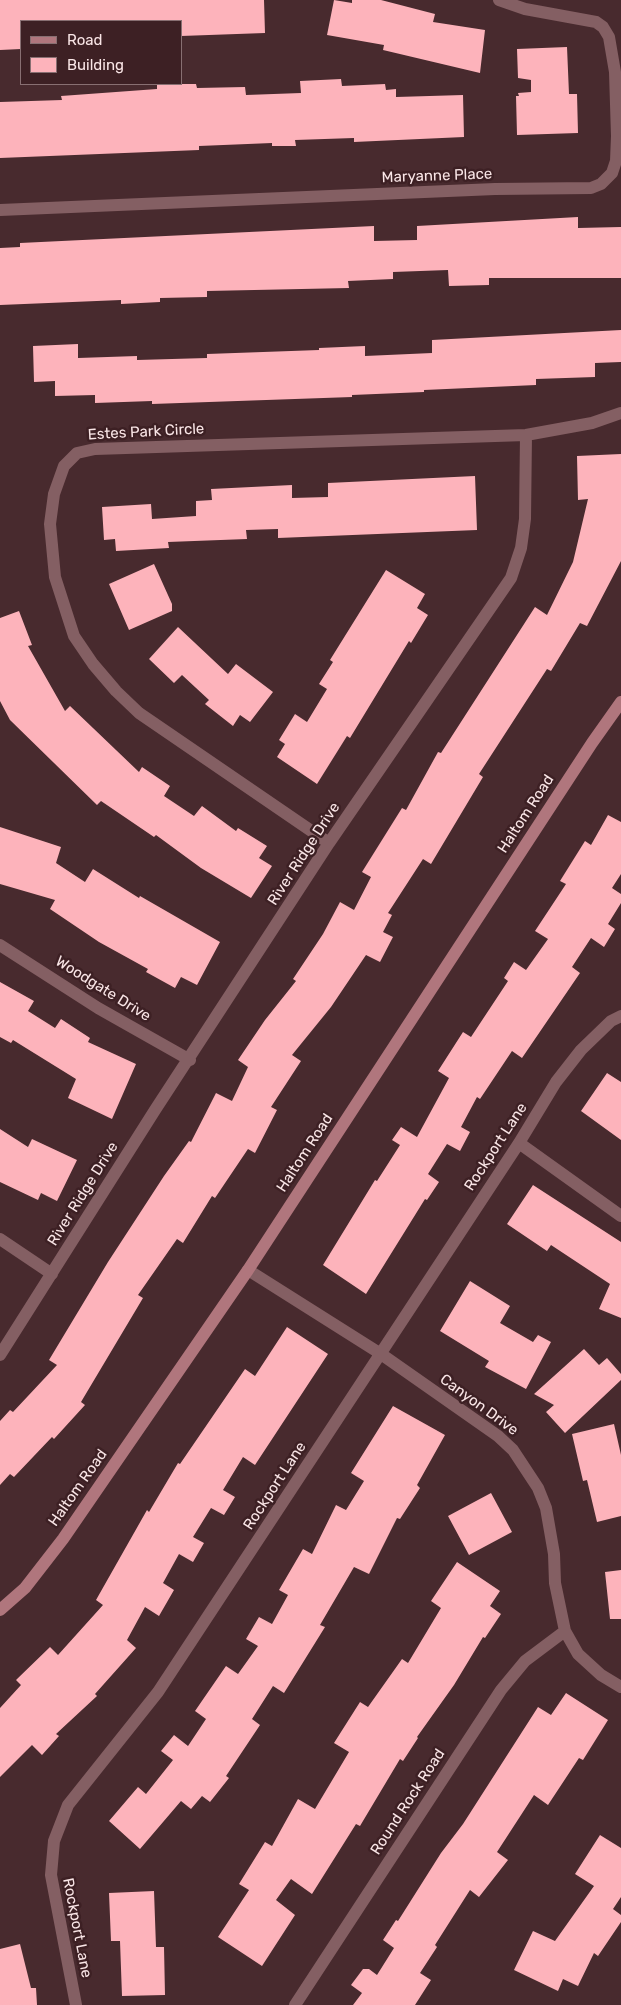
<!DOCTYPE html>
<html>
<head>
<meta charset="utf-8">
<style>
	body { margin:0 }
	#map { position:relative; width:621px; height:2005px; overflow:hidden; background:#482a2e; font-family:Rubik,sans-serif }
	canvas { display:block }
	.legend { position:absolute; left:20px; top:20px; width:162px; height:65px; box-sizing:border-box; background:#3d2024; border:1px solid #886f72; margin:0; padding:6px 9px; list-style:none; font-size:15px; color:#f9e5e6 }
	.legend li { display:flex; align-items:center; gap:10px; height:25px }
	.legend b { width:25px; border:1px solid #886f72 }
</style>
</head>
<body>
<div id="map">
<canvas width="621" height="2005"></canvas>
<ul class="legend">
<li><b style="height:6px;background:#b0767d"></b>Road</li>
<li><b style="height:14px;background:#fdb3bb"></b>Building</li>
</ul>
</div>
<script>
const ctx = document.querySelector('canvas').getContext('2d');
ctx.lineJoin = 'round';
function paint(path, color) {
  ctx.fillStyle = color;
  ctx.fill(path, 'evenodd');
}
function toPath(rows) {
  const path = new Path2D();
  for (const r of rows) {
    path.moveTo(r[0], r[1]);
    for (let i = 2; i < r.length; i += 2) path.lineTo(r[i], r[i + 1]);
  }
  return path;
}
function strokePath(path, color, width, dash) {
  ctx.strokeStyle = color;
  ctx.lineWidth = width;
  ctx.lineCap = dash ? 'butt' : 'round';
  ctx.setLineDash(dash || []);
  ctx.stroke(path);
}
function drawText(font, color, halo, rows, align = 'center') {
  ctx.font = font + ' Rubik,sans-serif';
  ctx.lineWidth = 5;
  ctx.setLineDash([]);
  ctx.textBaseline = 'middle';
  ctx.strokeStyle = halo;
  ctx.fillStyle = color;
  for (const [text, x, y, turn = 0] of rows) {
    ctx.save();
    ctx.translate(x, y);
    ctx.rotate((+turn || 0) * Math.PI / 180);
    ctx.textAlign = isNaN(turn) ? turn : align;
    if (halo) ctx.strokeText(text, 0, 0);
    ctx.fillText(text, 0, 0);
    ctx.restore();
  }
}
const building = toPath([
	[0,0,264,0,265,33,181,36,181,21,21,21,21,49,0,50],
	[334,0,352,3,352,0,381,0,435,14,433,22,485,30,480,73,383,50,384,45,327,35],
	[567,47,569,94,577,94,578,133,517,135,516,96,519,96,518,93,531,92,531,80,518,78,517,49],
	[341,79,342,86,385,84,386,90,396,89,396,97,463,95,464,137,354,142,354,138,295,140,296,146,272,146,272,143,199,146,199,150,0,158,0,102,62,100,61,96,157,89,157,84,196,84,197,88,245,87,246,95,301,93,300,81],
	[578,217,578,228,621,227,621,278,489,278,489,285,449,286,448,270,393,272,393,279,348,281,349,288,207,291,207,297,160,298,160,302,121,304,121,300,0,305,0,248,20,247,20,243,374,226,374,241,417,240,417,226],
	[621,330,621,362,595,363,595,377,536,379,536,385,424,390,424,392,352,395,352,397,152,404,152,401,95,403,95,395,55,396,55,381,34,382,33,346,78,344,78,358,137,356,137,360,207,358,207,354,319,350,319,348,365,346,365,356,432,353,432,340],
	[621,454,621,561,587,626,580,623,551,671,547,669,479,774,483,777,431,864,423,859,388,913,392,915,383,932,393,937,380,962,366,955,331,1007,292,1055,301,1061,271,1107,277,1110,255,1153,248,1149,215,1198,212,1196,183,1243,177,1239,138,1295,143,1298,81,1402,85,1405,54,1439,52,1437,14,1477,10,1474,0,1485,0,1421,10,1410,13,1412,57,1365,49,1360,108,1262,164,1176,189,1141,191,1142,216,1093,232,1101,248,1067,238,1060,265,1020,296,981,293,979,323,934,340,902,354,910,371,877,362,872,402,808,406,810,438,752,441,753,535,607,547,615,573,562,588,499,578,500,577,456],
	[475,476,477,530,278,538,278,529,246,530,247,539,168,542,169,548,116,551,115,539,104,540,102,507,151,504,152,519,196,516,196,501,212,500,211,489,292,485,292,498,328,497,328,483],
	[154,564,172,604,172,611,129,630,109,584],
	[386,570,425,594,417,608,428,615,411,643,409,641,350,738,347,736,317,784,277,757,285,744,279,740,295,714,307,722,327,689,319,684,333,662,330,660],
	[19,611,32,645,28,646,65,711,70,706,139,772,142,767,170,786,164,796,194,816,202,806,236,831,238,828,267,846,259,858,272,866,251,898,201,868,156,835,154,837,101,801,97,805,10,720,0,701,0,618],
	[178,627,228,674,236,664,273,692,250,722,240,715,233,726,205,704,209,700,182,675,174,683,149,659],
	[608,815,621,822,621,874,612,888,621,894,621,903,608,924,615,929,604,947,591,938,572,967,580,973,522,1058,512,1051,480,1099,477,1097,461,1127,470,1132,460,1151,447,1144,428,1174,439,1182,427,1200,425,1199,366,1294,323,1265,375,1180,377,1181,400,1145,392,1140,401,1127,417,1137,449,1078,438,1071,463,1032,471,1037,508,981,504,978,514,962,526,970,548,939,535,931,566,884,560,881,585,841,591,845],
	[0,827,61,847,56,863,85,882,93,869,139,898,140,896,220,942,197,985,181,977,175,988,146,972,148,969,99,942,50,909,55,900,0,884],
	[0,982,34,1001,28,1011,55,1028,61,1019,90,1038,88,1042,136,1064,112,1119,68,1098,76,1079,13,1040,11,1043,0,1037],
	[607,1073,621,1082,621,1140,581,1111],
	[0,1129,28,1147,32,1139,77,1160,57,1201,41,1193,38,1200,0,1182],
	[533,1185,621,1242,621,1318,599,1309,610,1284,551,1245,547,1251,507,1224],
	[470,1281,510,1306,500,1323,533,1342,538,1335,551,1342,526,1389,485,1367,489,1361,440,1331],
	[287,1327,328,1354,255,1465,243,1457,223,1490,235,1497,224,1515,211,1508,193,1537,204,1543,193,1562,179,1554,163,1583,174,1590,159,1616,145,1607,127,1640,136,1648,95,1694,97,1696,56,1734,59,1736,42,1755,32,1745,0,1777,0,1708,21,1685,16,1680,50,1647,58,1655,103,1605,96,1600,147,1510,149,1512,178,1463,180,1464,245,1369,255,1376],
	[584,1349,599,1365,607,1358,621,1374,621,1380,565,1433,546,1412,554,1405,534,1394],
	[393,1406,445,1435,417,1485,420,1488,400,1519,397,1518,369,1574,354,1567,320,1625,325,1627,284,1693,273,1686,252,1719,260,1725,226,1776,229,1778,210,1802,202,1796,191,1809,181,1801,140,1849,109,1821,138,1787,146,1794,173,1760,161,1751,174,1735,188,1746,206,1719,195,1711,226,1666,238,1674,258,1646,246,1639,259,1617,272,1624,288,1595,279,1590,303,1549,312,1554,336,1505,346,1510,364,1481,351,1473],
	[614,1424,621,1455,621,1516,597,1522,587,1480,583,1481,572,1434],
	[491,1493,512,1532,469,1555,448,1516],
	[457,1562,500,1591,490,1606,501,1614,485,1638,483,1637,454,1685,417,1737,418,1738,403,1761,400,1759,360,1826,356,1824,312,1894,291,1879,276,1900,295,1915,262,1966,218,1937,249,1890,239,1884,265,1842,272,1846,298,1799,315,1809,349,1752,334,1743,360,1702,368,1707,402,1659,408,1663,441,1608,431,1601],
	[621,1570,621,1619,610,1619,605,1572],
	[566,1693,608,1720,583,1760,579,1758,548,1805,534,1795,497,1852,508,1860,479,1897,470,1890,435,1945,437,1947,420,1973,431,1980,415,2005,353,2005,362,1993,351,1985,363,1969,369,1969,377,1975,394,1948,383,1940,396,1920,398,1921,441,1853,463,1824,538,1707,551,1715],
	[600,1835,621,1848,621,1897,613,1909,621,1915,621,1922,598,1956,594,1953,578,1986,563,1979,558,1991,514,1970,533,1931,555,1941,594,1886,575,1874],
	[154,1891,156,1947,164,1947,165,1995,122,1996,120,1941,111,1941,109,1893],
	[20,1944,31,1988,36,1988,37,2005,0,2005,0,1949]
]);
const minor = toPath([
	[0,210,495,189,591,188,601,184,612,173,616,161,617,136,615,72,609,37,603,27,596,22,525,9,499,0],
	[329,843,139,713,116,691,93,664,74,636,55,577,50,524,54,494,64,466,77,453,95,449,526,435,592,423,621,413],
	[0,945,98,1008,190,1060],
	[519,1143,621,1216],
	[0,1239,52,1274],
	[248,1270,381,1354,498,1436,513,1450,538,1488,546,1508,554,1554,555,1583,565,1631,578,1654,601,1675,621,1687],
	[0,1355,155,1110,329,843,511,578,521,548,525,519,526,435],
	[76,2005,51,1875,54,1841,68,1805,158,1692,519,1143,556,1082,581,1050,611,1021,621,1016],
	[295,2005,501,1690,525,1661,565,1631]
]);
const secondary = toPath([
	[0,1610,25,1588,63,1539,248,1270,592,743,621,702]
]);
const streetNames = [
	["Maryanne Place",437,176,-2],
	["Estes Park Circle",146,432,-3],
	["Haltom Road",526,814,-57],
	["River Ridge Drive",304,854,-57],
	["Woodgate Drive",103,989,32],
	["Rockport Lane",496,1147,-57],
	["Haltom Road",305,1153,-57],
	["River Ridge Drive",83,1194,-58],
	["Canyon Drive",479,1405,36],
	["Rockport Lane",275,1486,-57],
	["Haltom Road",78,1488,-55],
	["Round Rock Road",408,1802,-57],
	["Rockport Lane",77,1928,79]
];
paint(building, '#fdb3bb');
strokePath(minor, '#845f63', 12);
strokePath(secondary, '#b0767d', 12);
drawText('15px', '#f9e5e6', '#3d2024', streetNames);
</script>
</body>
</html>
